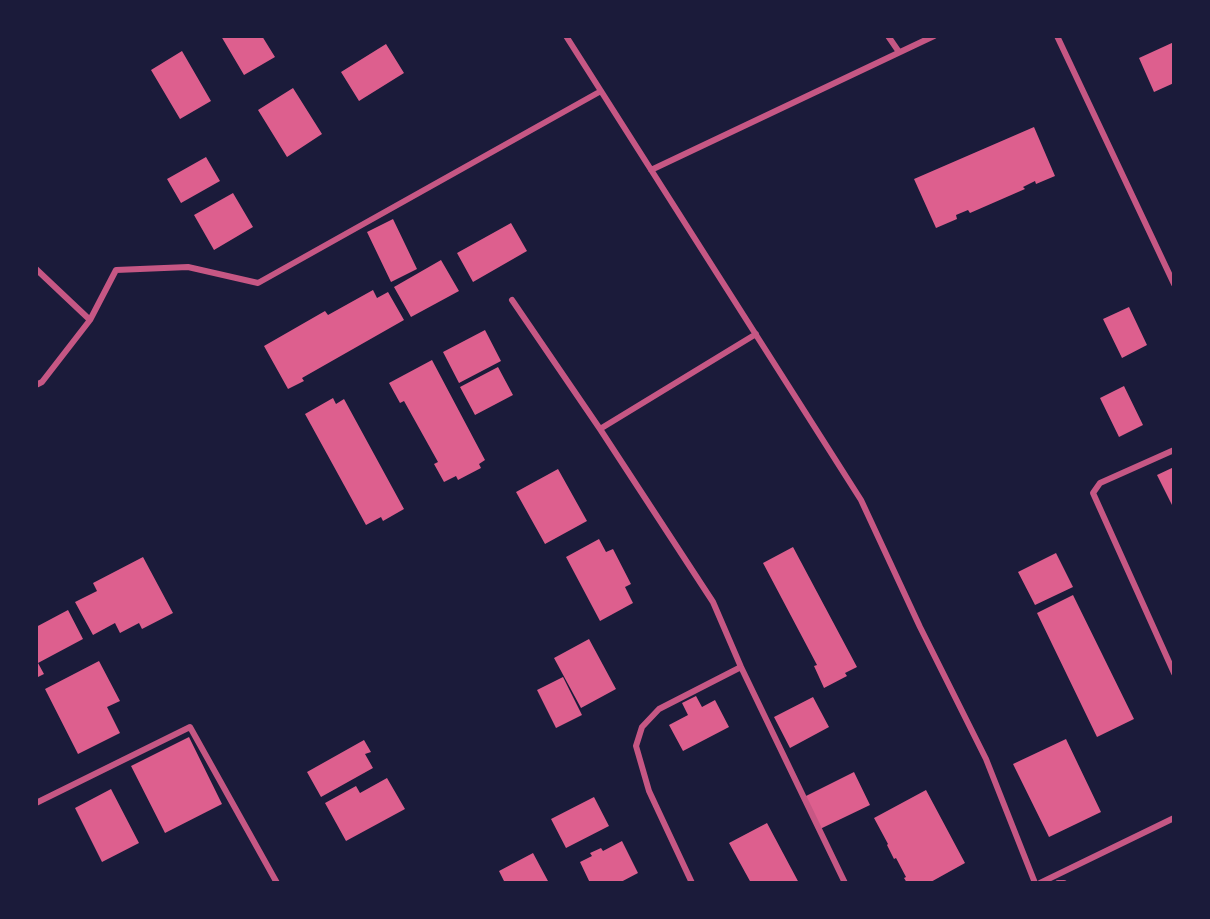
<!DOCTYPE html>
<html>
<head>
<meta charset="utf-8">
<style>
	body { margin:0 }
	#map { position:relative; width:1210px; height:919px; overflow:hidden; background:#1b1b3a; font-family:"Source Sans 3",sans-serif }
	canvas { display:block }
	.frame { position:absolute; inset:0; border:38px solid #1b1b3a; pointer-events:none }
</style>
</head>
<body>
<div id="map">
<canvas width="1210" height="919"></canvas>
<div class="frame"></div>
</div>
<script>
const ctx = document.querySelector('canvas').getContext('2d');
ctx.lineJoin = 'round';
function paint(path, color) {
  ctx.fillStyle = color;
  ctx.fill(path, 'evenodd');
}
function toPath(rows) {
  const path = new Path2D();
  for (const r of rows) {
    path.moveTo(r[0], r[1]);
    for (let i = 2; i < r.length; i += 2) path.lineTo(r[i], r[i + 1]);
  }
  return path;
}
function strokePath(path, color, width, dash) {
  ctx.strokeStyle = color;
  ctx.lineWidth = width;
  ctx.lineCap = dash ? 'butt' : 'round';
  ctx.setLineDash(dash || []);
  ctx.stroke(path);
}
const building = toPath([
	[221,36,262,36,275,57,244,75],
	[1174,42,1174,83,1154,92,1139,58],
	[386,44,404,73,359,101,341,72],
	[182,51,211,101,180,119,151,70],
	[293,88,322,134,287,157,258,110],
	[1034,127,1055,176,1036,184,1035,181,1023,187,1025,189,970,213,968,210,956,215,957,219,936,228,914,179],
	[206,157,220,181,181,203,167,179],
	[233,193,253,227,214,250,194,215],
	[393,219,417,269,391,282,367,232],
	[511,223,527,251,473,282,457,253],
	[441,260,459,291,411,317,394,287],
	[373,290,377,298,388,292,404,320,302,378,304,381,288,389,264,346,325,311,328,315],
	[1129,307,1147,345,1122,358,1103,319],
	[485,330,501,361,459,383,443,352],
	[432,360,485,460,479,464,481,468,458,480,456,476,444,482,434,464,438,462,404,401,400,403,389,383],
	[498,367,513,395,475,415,460,387],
	[1124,386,1143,425,1119,437,1100,398],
	[333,398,336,404,344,399,404,509,383,521,381,517,366,525,305,414],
	[1174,467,1174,509,1157,475],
	[558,469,587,521,545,544,516,492],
	[599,539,606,552,613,549,631,584,625,587,633,603,600,621,566,557],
	[793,547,857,667,845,673,847,676,824,688,814,666,817,665,763,563],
	[1056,553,1073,587,1035,605,1018,572],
	[143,557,173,613,142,629,139,623,120,633,115,623,93,635,75,602,97,591,93,583],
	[1073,595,1134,719,1097,737,1037,613],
	[68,610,83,639,38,663,44,674,36,678,36,627],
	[589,639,616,689,581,708,554,658],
	[99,661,120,701,107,707,120,733,78,754,45,689],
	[563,677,582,715,556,728,537,690],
	[696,696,702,707,715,700,729,727,683,751,669,725,688,715,682,703],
	[813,697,829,727,790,748,774,717],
	[189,737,222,804,165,833,131,766],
	[1066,739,1101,812,1049,837,1013,764],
	[364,740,371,752,365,754,373,768,321,797,307,772],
	[854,772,870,805,820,829,804,797],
	[387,778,405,809,346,841,325,803,356,786,360,793],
	[111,789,139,843,102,862,75,808],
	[926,790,965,863,929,883,907,883,904,878,906,877,896,858,894,859,887,845,888,844,874,818],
	[594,797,609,826,566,848,551,819],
	[767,823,799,883,751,883,729,843],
	[622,841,638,873,619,883,590,883,580,862,592,856,590,853,601,848,603,851],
	[533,853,548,881,544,883,505,883,499,871]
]);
const minor = toPath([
	[566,36,861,500,920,627,986,759,1035,883],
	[888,36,899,52],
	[1057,36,1174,284],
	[651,170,934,36],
	[36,269,90,320],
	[512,300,600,429,713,602,741,667,845,883],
	[36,385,42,382,90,320,116,270,188,267,258,283,601,91],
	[600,429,756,334],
	[1174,450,1100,483,1093,493,1174,673],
	[36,803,190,727,277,883],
	[692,883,649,791,636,746,642,727,659,709,741,667],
	[1040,883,1174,818],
	[1058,883,1064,883]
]);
paint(building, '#dd5f8e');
strokePath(minor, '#c65784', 6);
</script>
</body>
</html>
